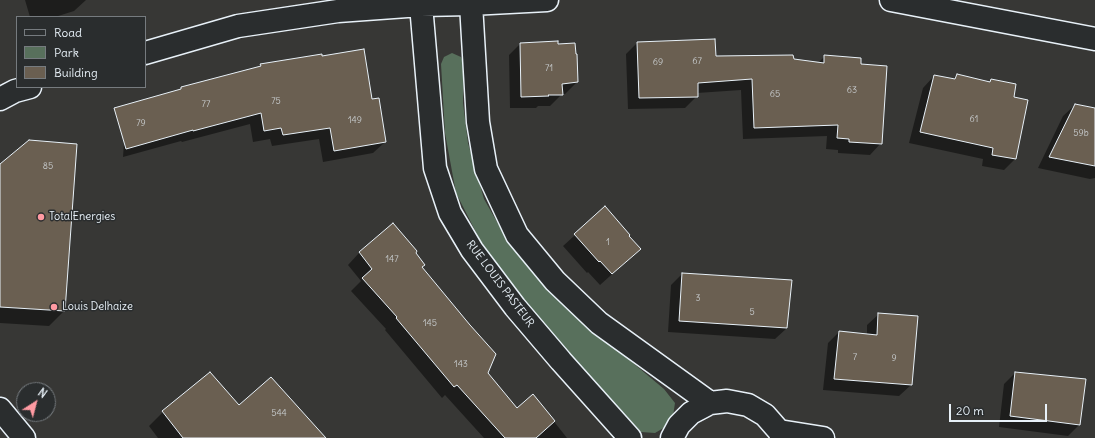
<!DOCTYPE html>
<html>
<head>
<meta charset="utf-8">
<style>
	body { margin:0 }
	#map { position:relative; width:1095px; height:438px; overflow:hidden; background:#373735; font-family:Delius,sans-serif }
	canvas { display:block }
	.legend { position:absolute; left:16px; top:16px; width:130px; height:72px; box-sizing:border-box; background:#2a2d2e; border:1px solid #767b7f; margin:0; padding:5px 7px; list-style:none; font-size:12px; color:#e8f1f8 }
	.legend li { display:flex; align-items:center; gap:8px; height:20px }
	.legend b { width:20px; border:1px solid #767b7f }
	.north { position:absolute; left:16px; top:382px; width:40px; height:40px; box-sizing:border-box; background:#2a2d2e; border:1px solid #767b7f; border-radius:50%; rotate:36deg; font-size:11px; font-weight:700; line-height:16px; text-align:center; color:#e8f1f8 }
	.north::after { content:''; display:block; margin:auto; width:14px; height:18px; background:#ff9aa2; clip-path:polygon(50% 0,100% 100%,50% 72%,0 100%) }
	.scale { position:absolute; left:949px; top:404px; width:98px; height:18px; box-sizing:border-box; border:2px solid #e8f1f8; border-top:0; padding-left:5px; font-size:12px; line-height:14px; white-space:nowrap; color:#e8f1f8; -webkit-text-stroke:3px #2a2d2e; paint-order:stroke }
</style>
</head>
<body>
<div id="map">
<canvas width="1095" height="438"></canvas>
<ul class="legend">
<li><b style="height:5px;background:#2a2d2e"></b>Road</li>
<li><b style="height:11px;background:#58705c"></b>Park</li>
<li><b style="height:11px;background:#6a5f51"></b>Building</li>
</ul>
<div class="north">N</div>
<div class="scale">20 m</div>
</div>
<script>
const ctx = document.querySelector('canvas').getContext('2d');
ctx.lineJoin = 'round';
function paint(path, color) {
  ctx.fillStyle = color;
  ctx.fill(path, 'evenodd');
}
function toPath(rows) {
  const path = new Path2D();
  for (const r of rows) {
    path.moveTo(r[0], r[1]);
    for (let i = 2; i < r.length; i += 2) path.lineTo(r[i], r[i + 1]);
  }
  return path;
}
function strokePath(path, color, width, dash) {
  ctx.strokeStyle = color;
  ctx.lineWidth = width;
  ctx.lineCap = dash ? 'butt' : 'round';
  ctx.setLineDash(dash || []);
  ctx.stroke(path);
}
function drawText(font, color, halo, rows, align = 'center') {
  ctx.font = font + ' Delius,sans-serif';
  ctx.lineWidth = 3;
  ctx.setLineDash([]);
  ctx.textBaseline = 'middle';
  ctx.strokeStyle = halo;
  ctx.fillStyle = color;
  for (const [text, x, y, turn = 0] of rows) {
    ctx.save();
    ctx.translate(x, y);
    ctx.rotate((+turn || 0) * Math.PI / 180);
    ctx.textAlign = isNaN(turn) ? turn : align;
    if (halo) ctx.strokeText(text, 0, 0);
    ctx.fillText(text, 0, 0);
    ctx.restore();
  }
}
const green = toPath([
	[452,53,461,57,464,64,463,103,468,143,484,199,505,236,559,301,664,389,675,403,673,416,667,426,655,433,641,432,573,358,515,290,481,242,456,193,445,133,441,64,444,57]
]);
const shadow = toPath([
	[25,0,86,0,74,11,55,17,30,17],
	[637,43,715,57,793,60,818,63,825,56,860,65,881,143,870,155,838,153,838,150,826,149,827,136,743,139,741,90,697,93,697,96,685,108,628,109,626,54],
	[520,44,577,82,565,94,562,94,550,106,538,106,536,108,510,108,509,55],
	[261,65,372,100,385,142,373,153,323,162,319,139,272,146,270,139,253,142,250,124,182,142,181,141,123,157,126,114,179,91,181,88,259,67],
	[957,75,989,83,992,80,1015,159,1004,170,982,166,983,159,909,143,923,88,934,76,952,80],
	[1075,105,1095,109,1095,178,1090,179,1038,168,1063,116],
	[0,166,64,311,49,326,0,323],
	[605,208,628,260,600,285,588,272,587,273,563,246],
	[393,225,414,254,421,268,486,373,517,410,533,395,567,438,484,438,445,395,442,398,385,330,386,329,351,291,361,281,348,265,359,253],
	[682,274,787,328,775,339,668,332,671,285],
	[879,314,911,385,899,396,823,390,828,343,839,332,867,335,867,325],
	[1015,373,1080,424,1068,436,999,427,1004,384],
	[239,407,325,438,158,438,149,426,163,412]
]);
const building = toPath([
	[715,39,716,56,793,55,794,59,824,63,824,55,861,58,861,64,887,66,882,144,849,142,849,139,837,138,838,125,754,128,752,79,698,83,698,97,639,98,637,42,715,39],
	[558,41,558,44,575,43,576,54,577,54,578,82,562,84,563,95,548,95,549,96,521,97,520,43,558,41],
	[364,49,372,99,379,98,386,142,334,151,330,128,283,135,281,128,264,131,261,113,193,131,193,130,126,149,114,108,181,89,181,87,261,66,260,64,322,54,322,56,364,49],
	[957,74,990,82,991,79,1016,84,1014,97,1028,100,1016,159,992,155,993,148,920,132,934,75,955,79,957,74],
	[1075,104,1095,108,1095,166,1049,157,1075,104],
	[29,140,77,144,65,311,0,307,0,164,29,140],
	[605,206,630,235,629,236,641,249,612,274,600,261,599,262,574,234,605,206],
	[393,223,417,251,416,253,425,265,422,267,470,325,496,354,488,373,517,408,533,394,555,421,536,438,505,438,457,385,454,387,396,318,397,317,362,278,372,269,359,252,393,223],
	[682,273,792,280,787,328,679,321,682,273],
	[878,313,918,316,912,385,834,379,839,331,877,335,878,313],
	[210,372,239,405,271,377,326,438,183,438,162,411,210,372],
	[1015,372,1086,379,1080,425,1010,416,1015,372]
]);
const minor = toPath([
	[891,0,1095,39],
	[471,4,478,122,486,169,517,235,555,281,599,323,710,403],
	[421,5,435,168,450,213,472,250,515,307,561,361,630,438],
	[145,53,238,26,338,11,421,5,471,4,547,0],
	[0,99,15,91,30,87],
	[779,431,823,438],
	[672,438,679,425,691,413,710,403,727,401,748,405,765,415,779,431,782,438]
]);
const major = toPath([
	[0,409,24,438]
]);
const markers = [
	[41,217,4,"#ff9aa2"],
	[54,307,4,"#ff9aa2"]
];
const numberNames = [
	["67",697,61],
	["69",658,62],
	["71",549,68],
	["63",852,90],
	["65",775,94],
	["75",276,101],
	["77",206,104],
	["61",974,119],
	["149",355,120],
	["79",141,123],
	["59b",1081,133],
	["85",48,166],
	["1",608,242],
	["147",392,259],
	["3",698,298],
	["5",752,312],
	["145",430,323],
	["7",855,357],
	["9",894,358],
	["143",461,364],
	["544",279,413]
];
const poiNames = [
	["TotalEnergies",49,217],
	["Louis Delhaize",62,307]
];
const streetNames = [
	["RUE LOUIS PASTEUR",500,284,53]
];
paint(green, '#58705c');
paint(shadow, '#0007');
paint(building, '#6a5f51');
strokePath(building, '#e8f1f8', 1);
strokePath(minor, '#e8f1f8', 25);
strokePath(major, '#e8f1f8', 25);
strokePath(minor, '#2a2d2e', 22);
strokePath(major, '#2a2d2e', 22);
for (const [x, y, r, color] of markers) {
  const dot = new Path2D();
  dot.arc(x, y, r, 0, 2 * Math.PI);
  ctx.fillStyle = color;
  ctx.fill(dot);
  strokePath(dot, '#2a2d2e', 1.5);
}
drawText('9px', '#c8ccce', null, numberNames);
drawText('11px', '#e8f1f8', '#2a2d2e', poiNames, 'left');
drawText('11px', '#e8f1f8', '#2a2d2e', streetNames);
</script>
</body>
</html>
